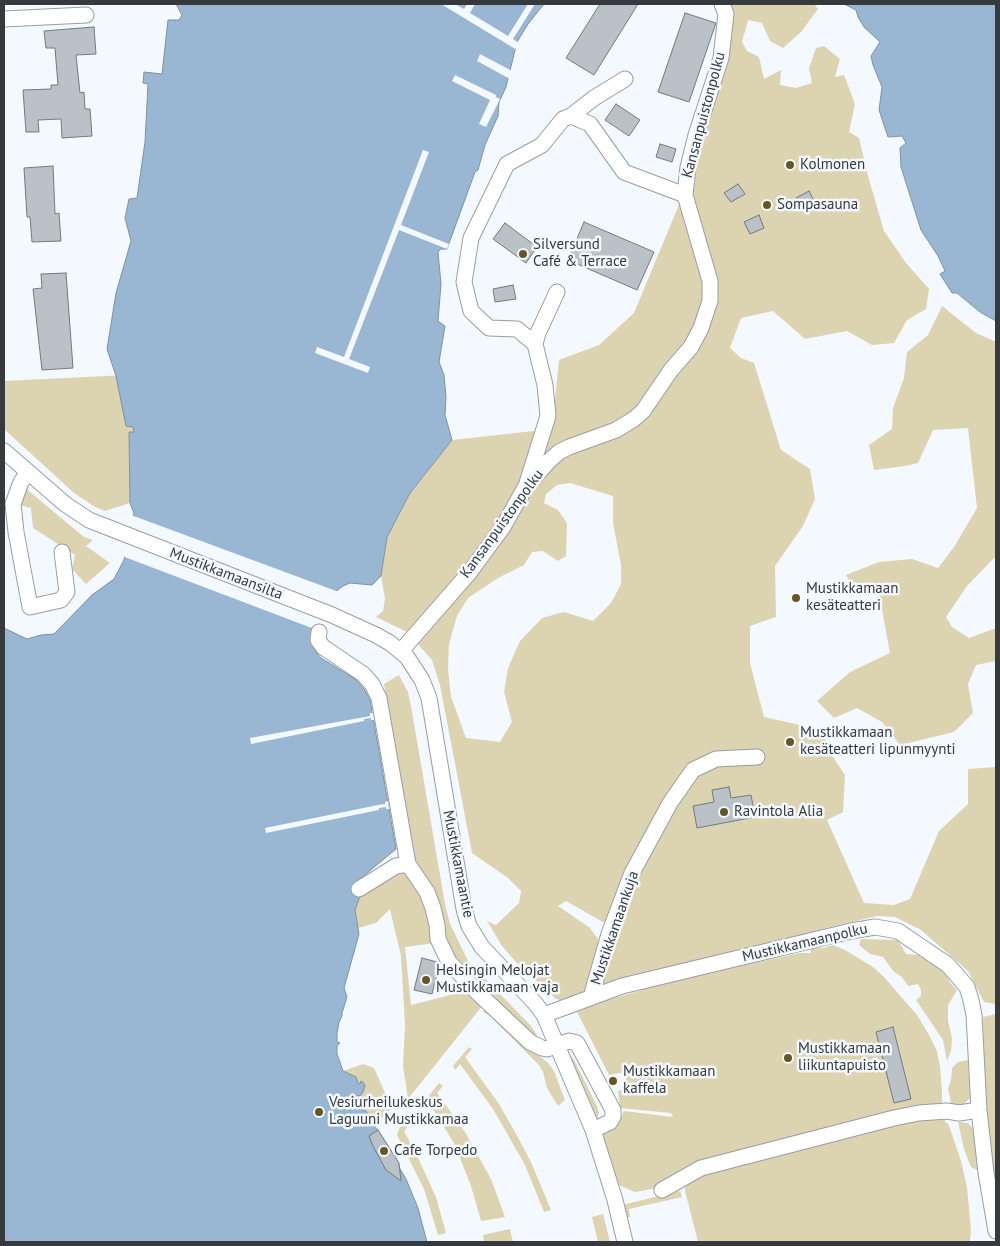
<!DOCTYPE html>
<html>
<head>
<meta charset="utf-8">
<style>
	body { margin:0 }
	#map { position:relative; width:1000px; height:1246px; overflow:hidden; background:#f3f9fe; font-family:"PT Sans",sans-serif }
	canvas { display:block }
	.frame { position:absolute; inset:0; border:5px solid #373a3c; pointer-events:none }
</style>
</head>
<body>
<div id="map">
<canvas width="1000" height="1246"></canvas>
<div class="frame"></div>
</div>
<script>
const ctx = document.querySelector('canvas').getContext('2d');
ctx.lineJoin = 'round';
function paint(path, color) {
  ctx.fillStyle = color;
  ctx.fill(path, 'evenodd');
}
function toPath(rows) {
  const path = new Path2D();
  for (const r of rows) {
    path.moveTo(r[0], r[1]);
    for (let i = 2; i < r.length; i += 2) path.lineTo(r[i], r[i + 1]);
  }
  return path;
}
function strokePath(path, color, width, dash) {
  ctx.strokeStyle = color;
  ctx.lineWidth = width;
  ctx.lineCap = dash ? 'butt' : 'round';
  ctx.setLineDash(dash || []);
  ctx.stroke(path);
}
function drawText(font, color, halo, rows, align = 'center') {
  ctx.font = font + ' "PT Sans",sans-serif';
  ctx.lineWidth = 5;
  ctx.setLineDash([]);
  ctx.textBaseline = 'middle';
  ctx.strokeStyle = halo;
  ctx.fillStyle = color;
  for (const [text, x, y, turn = 0] of rows) {
    ctx.save();
    ctx.translate(x, y);
    ctx.rotate((+turn || 0) * Math.PI / 180);
    ctx.textAlign = isNaN(turn) ? turn : align;
    if (halo) ctx.strokeText(text, 0, 0);
    ctx.fillText(text, 0, 0);
    ctx.restore();
  }
}
const green = toPath([
	[727,4,814,4,818,9,801,32,783,48,770,41,762,23,748,20,742,42,747,51,759,57,764,79,781,70,780,85,796,88,812,83,809,68,816,48,824,46,840,59,835,77,844,75,855,104,849,132,859,138,868,176,884,231,906,263,929,289,926,309,907,320,894,343,872,345,847,331,805,339,773,311,741,318,730,348,741,358,754,363,781,450,810,469,815,499,803,526,775,566,776,617,750,626,750,663,764,717,804,726,825,738,833,757,845,775,843,812,827,820,864,903,894,905,910,899,939,831,968,804,968,769,996,767,996,1003,995,1004,984,1002,968,971,921,930,895,917,877,916,826,928,741,952,606,984,601,984,618,925,603,922,566,901,558,906,590,928,598,939,597,962,583,992,574,998,563,1001,556,999,516,962,502,946,487,921,496,925,519,903,521,891,508,878,472,853,440,685,432,660,407,632,376,617,383,611,385,599,381,576,387,537,410,493,452,440,552,429,559,360,599,345,634,313,688,183],
	[570,483,613,496,613,523,621,565,621,584,611,603,593,621,564,612,542,618,520,641,508,668,504,692,512,722,500,742,466,738,451,697,448,669,449,644,457,616,468,598,498,578,524,565,532,552,543,551,558,561,566,556,567,523,558,510,544,503,546,494,557,485],
	[942,306,976,333,996,342,996,556,967,586,946,617,952,627,969,638,996,628,996,661,976,665,968,684,973,713,954,732,900,745,882,722,857,708,834,718,817,701,850,672,890,653,878,588,851,584,846,575,879,562,912,559,938,568,954,547,977,508,968,428,933,430,918,463,905,466,874,470,869,445,892,429,893,408,904,378,907,352,928,335],
	[126,375,139,414,137,506,130,503,105,511,95,507,74,493,4,429,4,381],
	[24,487,84,537,93,540,86,546,110,563,86,584,72,569,75,555,33,528,31,508,20,505],
	[399,675,408,692,411,706,445,904,450,924,468,961,531,1026,537,1035,535,1038,487,1000,408,1099,403,1066,405,1025,401,956,390,909,376,923,358,928,355,909,360,896,397,871,410,841,384,684],
	[443,942,458,993,411,1005,405,947],
	[861,939,898,940,906,954,920,955,929,962,937,964,943,969,950,982,957,990,948,1005,948,1021,952,1038,951,1051,947,1061,943,1040,916,1000,921,996,921,990,918,984,908,986,902,977,894,972,883,957,870,954,859,945],
	[833,945,845,950,873,967,884,977,917,1015,929,1035,937,1051,940,1066,942,1091,942,1106,940,1107,946,1123,948,1123,961,1161,967,1187,971,1230,970,1242,698,1242,685,1191,685,1171,657,1188,641,1191,635,1192,616,1184,601,1132,619,1121,624,1111,673,1117,671,1113,620,1108,618,1091,628,1088,624,1072,609,1075,577,1012,597,1003,639,991,651,985,800,953,811,953,810,949,816,947,823,948],
	[485,1010,548,1063,554,1071,565,1100,558,1106,547,1088,543,1072,539,1065,489,1015,483,1012],
	[996,1014,996,1179,989,1147,984,1110,983,1017],
	[469,1047,472,1049,465,1057,499,1104,515,1132,531,1162,551,1210,544,1212,525,1165,493,1109,460,1064,455,1070,453,1066],
	[565,1051,573,1058,597,1106,599,1113,596,1122],
	[968,1060,970,1098,962,1106,952,1107,948,1089,951,1080,952,1068,958,1062],
	[363,1064,374,1068,391,1106,392,1108,383,1117,374,1123,269,1162,343,1071],
	[439,1083,443,1086,437,1093,465,1132,491,1179,505,1217,481,1221,471,1186,454,1143,429,1103,423,1108,421,1106],
	[406,1120,410,1124,404,1131,419,1160,436,1197,446,1233,438,1235,424,1189,397,1135,399,1129],
	[958,1122,968,1123,974,1130,977,1170,971,1167,964,1149],
	[680,1191,682,1197,629,1209,630,1217,626,1218,623,1206,626,1204],
	[603,1214,610,1242,598,1242,592,1217],
	[510,1229,513,1242,484,1242,483,1235]
]);
const water = toPath([
	[176,4,544,4,528,24,517,42,506,87,499,102,498,116,485,145,478,170,475,172,447,249,441,249,438,252,441,284,438,321,445,326,439,362,444,375,446,397,445,415,452,440,410,493,387,537,381,576,372,585,350,583,343,586,330,596,315,627,314,642,316,652,321,658,355,679,364,689,370,700,396,849,360,879,359,883,360,896,355,910,359,934,344,988,347,997,342,1013,342,1016,339,1022,337,1034,337,1042,340,1043,337,1046,337,1054,343,1071,356,1077,358,1083,360,1084,361,1081,363,1082,365,1086,363,1092,361,1095,354,1097,352,1104,354,1107,366,1111,406,1179,418,1208,427,1242,4,1242,4,628,27,639,41,635,54,634,92,595,114,579,124,560,134,513,130,503,129,432,134,432,133,427,126,426,116,376,107,349,116,293,131,241,125,218,129,199,137,198,145,142,148,84,143,83,144,72,162,74,168,20,179,20,182,15,176,4],
	[844,4,996,4,996,321,980,312,957,293,952,293,940,274,945,271,938,256,921,230,901,167,900,148,906,143,902,136,888,137,879,110,882,87,873,65,871,56,880,42,864,27,858,17,856,10,844,4]
]);
const pier = toPath([
	[441,4,455,4,464,9,467,4,475,4,470,13,508,36,528,4,535,4,513,39,519,43,517,50],
	[480,54,512,71,510,79,477,61],
	[455,75,496,95,496,97,500,99,486,127,479,124,490,100,452,81],
	[423,150,429,152,401,225,449,244,447,249,399,230,349,359,370,367,368,373,315,353,317,347,344,357],
	[131,515,339,592,332,598,317,630,122,556],
	[370,713,374,713,375,720,371,720,371,718,364,719,364,721,251,744,250,738,370,716],
	[388,801,389,809,386,809,386,807,379,808,379,810,266,833,265,828,378,805,385,804,385,802]
]);
const building = toPath([
	[600,4,638,4,594,75,566,58,600,4],
	[685,13,716,23,689,102,658,92,685,13],
	[94,27,96,54,76,55,80,93,84,92,85,109,90,109,92,136,62,138,61,119,38,120,39,132,26,132,23,90,51,89,51,85,58,85,55,48,46,48,44,31,94,27],
	[616,104,640,120,629,136,605,120,616,104],
	[660,144,676,149,672,162,656,157,660,144],
	[53,166,55,214,59,213,61,241,32,242,30,217,27,217,24,168,53,166],
	[738,184,745,194,731,202,724,193,738,184],
	[809,191,814,201,802,208,796,198,809,191],
	[759,215,764,228,750,234,744,222,759,215],
	[584,222,654,252,637,290,568,260,584,222],
	[505,223,537,247,526,263,493,239,505,223],
	[66,273,73,368,42,370,33,289,42,288,41,274,66,273],
	[513,285,516,299,495,302,493,289,513,285],
	[729,787,731,798,751,795,755,817,697,828,693,806,714,802,712,790,729,787],
	[422,958,437,962,435,969,438,970,432,994,414,990,422,958],
	[893,1027,911,1099,894,1103,876,1032,893,1027],
	[378,1130,399,1163,401,1181,386,1170,373,1146,369,1136,378,1130]
]);
const minor = toPath([
	[4,19,86,15],
	[625,79,594,98,571,116,590,124,624,172,685,195],
	[535,344,517,329,489,328,471,311,464,282,471,238,507,164,542,145,563,119,571,116],
	[4,451,65,504,89,520,332,615,376,635,390,643,407,657,422,680,429,698,464,909,469,926,482,947,535,1003,544,1015,593,1130,615,1200,625,1242],
	[28,472,21,482,13,504,16,532,30,607,61,600,67,592,62,552],
	[527,483,548,416,545,385,535,344,538,333,557,292],
	[319,632,318,640,323,647,363,674,372,684,379,698,408,864,427,892,433,908,437,925,438,939,449,962,479,994,530,1042,542,1048,547,1049,569,1041,577,1043,613,1110,613,1117,610,1122,593,1130],
	[401,651,469,573,503,527,526,486,549,461,559,452,569,447,616,430,634,419,643,411,671,370,691,347,701,328,710,301,710,281,685,195,688,167,696,135,721,58,726,14,722,4],
	[359,889,396,866,408,864],
	[591,997,609,934,632,873,670,803,693,770,716,759,757,757],
	[544,1015,622,986,851,931,875,927,898,931,948,965,967,987,971,1000,974,1015,979,1110,986,1173,996,1231],
	[662,1190,701,1168,894,1118,919,1113,947,1111,959,1113,979,1110]
]);
const markers = [
	[790,165,5,"#645723"],
	[767,205,5,"#645723"],
	[523,254,5,"#645723"],
	[796,598,5,"#645723"],
	[790,742,5,"#645723"],
	[724,812,5,"#645723"],
	[426,980,5,"#645723"],
	[788,1058,5,"#645723"],
	[613,1081,5,"#645723"],
	[319,1112,5,"#645723"],
	[384,1151,5,"#645723"]
];
const streetNames = [
	["Kansanpuistonpolku",704,115,-75],
	["Kansanpuistonpolku",502,524,-54],
	["Mustikkamaansilta",226,574,21],
	["Mustikkamaantie",458,864,79],
	["Mustikkamaankuja",615,928,-71],
	["Mustikkamaanpolku",805,943,-13]
];
const poiNames = [
	["Kolmonen",800,165],
	["Sompasauna",777,205],
	["Silversund",533,245],
	["Café & Terrace",533,262],
	["Mustikkamaan",806,589],
	["kesäteatteri",806,606],
	["Mustikkamaan",800,733],
	["kesäteatteri lipunmyynti",800,750],
	["Ravintola Alia",734,812],
	["Helsingin Melojat",436,971],
	["Mustikkamaan vaja",436,988],
	["Mustikkamaan",798,1049],
	["liikuntapuisto",798,1066],
	["Mustikkamaan",623,1072],
	["kaffela",623,1089],
	["Vesiurheilukeskus",329,1103],
	["Laguuni Mustikkamaa",329,1120],
	["Cafe Torpedo",394,1151]
];
paint(green, '#dcd3b1');
paint(water, '#99b7d3');
strokePath(water, '#7c92a6', 1);
paint(pier, '#f3f9fe');
paint(building, '#bac1c7');
strokePath(building, '#73797f', 1);
strokePath(minor, '#979ea3', 17);
strokePath(minor, '#fff', 15);
for (const [x, y, r, color] of markers) {
  const dot = new Path2D();
  dot.arc(x, y, r, 0, 2 * Math.PI);
  ctx.fillStyle = color;
  ctx.fill(dot);
  strokePath(dot, '#f3f9fe', 2);
}
drawText('15px', '#373a3c', '#f3f9fe', streetNames);
drawText('15px', '#373a3c', '#f3f9fe', poiNames, 'left');
</script>
</body>
</html>
